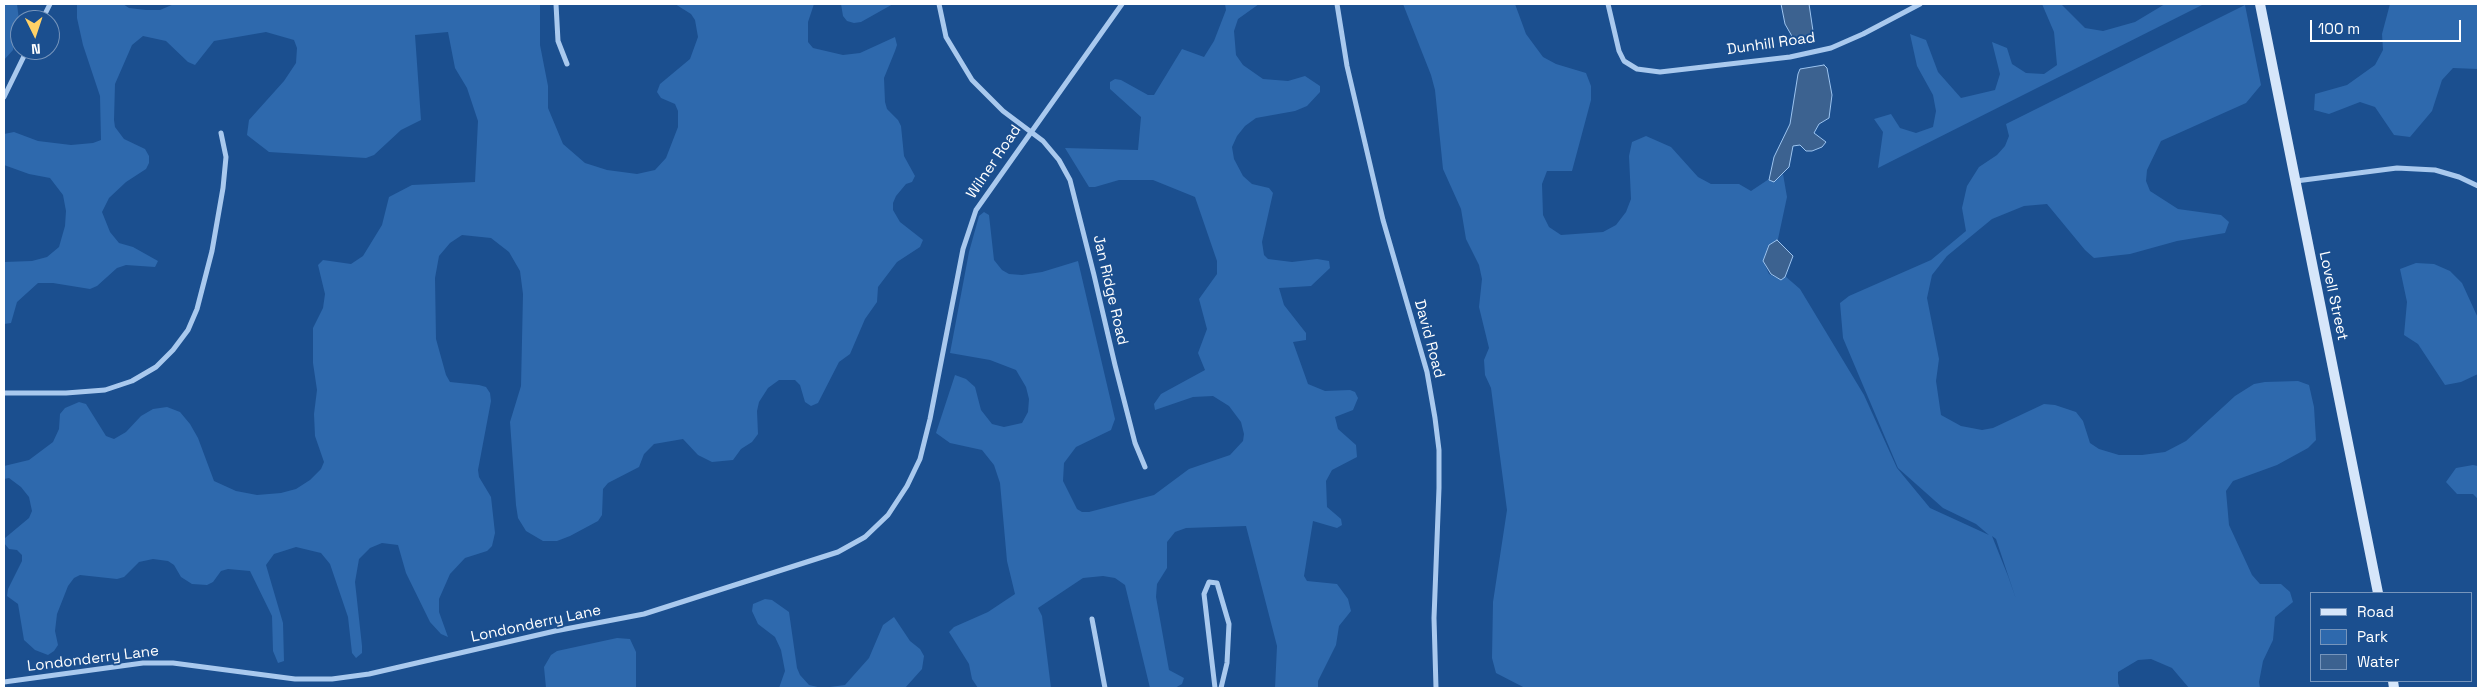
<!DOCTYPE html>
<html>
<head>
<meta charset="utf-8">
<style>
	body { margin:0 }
	#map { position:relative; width:2482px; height:692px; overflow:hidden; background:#1b4f8f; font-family:"Space Grotesk",sans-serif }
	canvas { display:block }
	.frame { position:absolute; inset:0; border:5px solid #fff; pointer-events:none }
	.legend { position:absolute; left:2310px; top:592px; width:162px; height:90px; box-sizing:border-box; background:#1b4f8f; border:1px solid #7695bc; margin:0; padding:6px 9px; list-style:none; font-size:15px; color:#fff }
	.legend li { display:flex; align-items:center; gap:10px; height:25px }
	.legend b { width:25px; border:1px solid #7695bc }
	.north { position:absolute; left:10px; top:10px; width:50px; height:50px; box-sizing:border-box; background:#1b4f8f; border:1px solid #7695bc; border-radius:50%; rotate:176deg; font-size:14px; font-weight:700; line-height:20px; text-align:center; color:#fff }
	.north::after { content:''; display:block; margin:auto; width:18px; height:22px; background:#ffd166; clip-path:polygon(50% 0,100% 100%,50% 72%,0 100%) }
	.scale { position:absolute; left:2310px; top:20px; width:151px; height:22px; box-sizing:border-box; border:2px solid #fff; border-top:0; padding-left:6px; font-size:15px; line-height:18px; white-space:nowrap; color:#fff; -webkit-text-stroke:4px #1b4f8f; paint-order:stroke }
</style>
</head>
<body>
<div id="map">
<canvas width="2482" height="692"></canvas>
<div class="frame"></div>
<ul class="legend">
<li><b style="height:6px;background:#d6e6fa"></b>Road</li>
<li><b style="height:14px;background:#2e69ad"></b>Park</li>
<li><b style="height:14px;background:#3c6290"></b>Water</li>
</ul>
<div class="north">N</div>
<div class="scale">100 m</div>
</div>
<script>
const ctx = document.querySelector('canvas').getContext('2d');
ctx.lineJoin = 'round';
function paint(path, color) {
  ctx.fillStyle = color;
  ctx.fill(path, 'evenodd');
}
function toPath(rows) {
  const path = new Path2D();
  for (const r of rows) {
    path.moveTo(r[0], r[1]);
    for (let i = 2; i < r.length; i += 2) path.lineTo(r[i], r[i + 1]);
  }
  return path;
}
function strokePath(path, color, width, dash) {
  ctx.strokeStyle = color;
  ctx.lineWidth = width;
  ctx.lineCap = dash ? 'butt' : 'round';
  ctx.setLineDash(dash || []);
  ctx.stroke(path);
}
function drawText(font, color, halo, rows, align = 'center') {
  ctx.font = font + ' "Space Grotesk",sans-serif';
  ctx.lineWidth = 4;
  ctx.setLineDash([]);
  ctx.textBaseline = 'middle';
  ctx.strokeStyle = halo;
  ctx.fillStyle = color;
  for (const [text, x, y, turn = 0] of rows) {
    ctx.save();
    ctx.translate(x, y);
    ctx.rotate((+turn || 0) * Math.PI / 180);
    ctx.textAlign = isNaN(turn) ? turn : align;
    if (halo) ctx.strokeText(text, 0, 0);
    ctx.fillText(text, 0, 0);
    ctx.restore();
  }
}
const green = toPath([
	[4,4,17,4,19,20,13,50,4,60],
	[77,4,123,4,129,8,146,10,160,10,174,4,540,4,540,45,548,86,548,108,563,144,585,163,607,170,637,174,655,170,666,158,678,127,678,111,675,104,661,98,657,92,660,84,690,59,698,37,695,20,691,14,675,4,814,4,808,22,808,42,813,48,843,55,860,53,895,37,897,45,895,51,884,78,885,102,887,109,898,120,901,126,904,156,915,176,912,182,906,184,896,196,893,203,893,210,900,222,923,240,920,247,897,262,878,287,877,302,865,319,850,354,839,362,818,403,811,406,805,402,800,385,795,380,779,380,768,388,759,402,757,411,758,434,752,442,741,449,733,460,712,462,698,455,683,439,654,444,644,454,639,467,608,483,603,489,602,515,598,521,570,536,557,541,543,541,526,531,518,518,516,505,510,422,521,386,523,294,520,271,509,252,491,238,462,235,450,243,439,256,435,278,436,339,446,375,450,382,479,385,486,387,490,393,491,401,478,470,479,477,491,497,495,533,492,546,487,551,465,558,450,574,439,599,439,612,448,637,441,634,430,622,406,573,398,545,382,543,370,548,359,559,355,582,362,646,362,653,356,658,352,653,348,617,330,564,321,553,296,547,274,554,266,565,283,623,284,661,278,663,273,651,272,616,250,571,228,569,221,571,213,582,207,585,192,584,181,577,174,565,168,561,153,559,139,562,124,577,117,579,80,575,74,578,68,586,57,614,55,631,58,645,54,651,48,655,35,650,24,640,18,604,7,596,8,589,22,561,22,555,17,550,9,549,4,543,5,538,29,518,32,511,29,497,21,487,9,478,4,479,4,466,29,460,53,442,59,429,60,414,65,408,79,402,86,404,106,436,114,439,126,432,141,416,153,409,167,407,180,412,190,424,198,438,214,481,236,491,257,495,281,493,296,489,310,480,321,469,324,462,315,436,314,414,317,390,313,363,313,328,323,308,325,294,318,265,323,260,351,264,363,256,382,225,389,197,412,185,475,182,478,121,467,88,455,68,448,32,415,35,421,120,401,130,374,155,366,158,269,152,247,135,249,120,284,81,296,63,297,48,294,40,266,32,214,41,195,65,188,62,166,41,143,36,132,45,115,84,114,120,115,127,124,139,145,149,149,156,149,163,146,169,126,182,109,198,102,212,110,232,119,243,133,247,158,261,155,267,126,265,117,268,97,286,90,289,53,283,38,283,17,302,11,323,4,324,4,262,32,261,47,257,59,247,65,226,66,211,63,195,50,178,29,174,4,165,4,134,14,132,38,141,71,145,93,143,101,140,100,96,83,45,77,18],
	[841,4,893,4,861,22,854,23,847,21,843,16],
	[1225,4,1259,4,1238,19,1234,31,1236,55,1243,65,1263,79,1288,81,1305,76,1320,86,1320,92,1307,106,1295,111,1256,118,1245,126,1237,136,1232,147,1234,159,1243,176,1252,184,1269,188,1273,193,1262,242,1264,255,1268,259,1292,262,1317,259,1329,261,1330,268,1311,286,1279,288,1284,305,1306,333,1306,340,1293,342,1308,384,1325,391,1350,390,1355,392,1358,398,1353,410,1335,417,1338,429,1356,445,1357,457,1332,470,1326,481,1327,507,1341,519,1342,525,1337,528,1313,521,1304,576,1307,581,1337,584,1348,599,1351,611,1339,626,1336,645,1318,681,1318,688,1275,688,1277,646,1246,526,1186,528,1175,532,1167,542,1167,568,1157,584,1156,597,1169,670,1184,678,1182,684,1175,688,1150,688,1125,585,1115,578,1103,576,1083,578,1038,608,1042,616,1051,688,978,688,972,679,969,664,949,632,954,627,988,612,1015,594,1007,561,1000,483,994,465,982,450,950,443,936,433,955,375,966,379,975,387,981,410,992,424,1004,427,1022,423,1028,412,1029,399,1026,387,1016,370,990,360,950,353,969,252,979,216,984,212,989,215,994,260,1002,270,1009,274,1022,275,1042,272,1078,261,1115,419,1111,430,1076,447,1064,463,1063,481,1077,509,1082,512,1089,512,1154,495,1189,469,1230,455,1243,441,1244,434,1241,422,1229,406,1213,396,1193,397,1155,410,1154,404,1161,394,1205,370,1198,353,1207,329,1199,299,1217,274,1217,261,1195,197,1153,180,1119,180,1095,187,1089,187,1065,148,1138,150,1141,117,1110,89,1110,82,1115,79,1121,80,1148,95,1154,95,1182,49,1204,57,1214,41,1226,10],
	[1403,4,1515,4,1526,34,1543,57,1556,64,1586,73,1591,86,1591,100,1572,171,1547,171,1542,184,1543,215,1549,227,1561,235,1603,232,1616,225,1626,212,1631,199,1629,156,1632,142,1646,136,1671,147,1698,177,1711,184,1739,184,1751,191,1769,179,1774,182,1783,174,1787,197,1778,239,1768,246,1763,261,1769,274,1781,280,1785,276,1800,289,1864,395,1897,468,1930,508,1989,535,1976,524,1943,508,1898,468,1843,338,1840,303,1849,296,1931,260,1966,231,1962,208,1967,186,1979,167,1997,155,2005,146,2009,136,2006,124,2245,5,2261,85,2246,103,2161,141,2147,170,2146,181,2150,191,2178,209,2221,215,2229,222,2225,233,2177,241,2130,254,2094,258,2085,250,2047,204,2024,206,1992,219,1947,256,1932,275,1927,298,1939,359,1936,381,1941,415,1961,426,1982,430,1993,428,2044,404,2055,405,2076,412,2083,421,2090,443,2099,449,2119,455,2142,455,2165,452,2186,441,2235,396,2254,384,2265,382,2298,381,2309,385,2314,407,2316,440,2308,448,2277,465,2233,481,2226,491,2229,525,2252,575,2260,584,2281,584,2290,592,2293,602,2275,617,2273,640,2263,661,2259,682,2260,688,2189,688,2172,668,2151,659,2138,660,2118,672,2118,683,2120,688,1525,688,1496,673,1492,658,1493,602,1507,510,1491,388,1485,375,1484,360,1489,348,1479,307,1482,279,1479,265,1466,239,1461,209,1443,169,1435,90,1431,75],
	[1992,536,1996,539,2016,599,2008,576],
	[2042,4,2061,4,2085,28,2103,31,2135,22,2165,4,2204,4,1878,168,1883,132,1874,119,1891,114,1900,128,1916,133,1933,127,1936,111,1933,95,1917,66,1910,34,1926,40,1938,72,1961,98,1995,90,2000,74,1992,42,2007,48,2012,64,2026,73,2044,74,2057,65,2054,32],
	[2390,4,2478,4,2478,69,2453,68,2442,80,2432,111,2410,137,2394,135,2375,107,2360,102,2329,114,2314,110,2315,94,2347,85,2375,65,2383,50,2382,34],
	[2416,263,2434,264,2450,271,2462,283,2478,318,2478,374,2461,382,2445,385,2418,344,2404,335,2407,302,2400,269],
	[2473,465,2478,466,2478,499,2473,494,2457,494,2446,482,2456,468],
	[765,599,772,600,789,612,797,668,800,675,809,685,822,688,845,685,869,658,883,625,894,617,910,641,920,649,924,656,922,669,905,688,779,688,785,671,781,650,775,637,758,624,752,611,753,604],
	[617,638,630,639,636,652,636,688,546,688,544,667,551,655,557,651]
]);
const water = toPath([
	[1781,4,1809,4,1813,31,1811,40,1801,42,1793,38,1785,24,1781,4],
	[1824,65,1827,68,1832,95,1829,118,1819,124,1814,133,1826,142,1822,147,1812,151,1806,151,1800,145,1793,146,1789,167,1774,182,1769,180,1774,157,1790,124,1798,74,1800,69,1824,65],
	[1777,240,1793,256,1785,277,1781,280,1771,274,1763,261,1769,245,1777,240]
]);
const street = toPath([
	[556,4,558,41,567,64],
	[939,4,946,37,972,80,1003,111,1043,141,1059,160,1070,180,1094,275,1115,365,1135,443,1145,467],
	[1337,4,1347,66,1383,220,1427,372,1435,418,1439,450,1439,488,1434,618,1436,688],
	[1608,4,1619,51,1624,61,1637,69,1660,72,1790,57,1831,48,1863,34,1920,4],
	[42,20,50,4],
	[4,97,27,50],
	[2296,181,2397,168,2435,170,2459,177,2478,186],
	[4,393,66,393,105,390,132,381,156,367,173,350,188,330,197,309,212,251,223,188,226,157,221,133],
	[1092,619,1105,688],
	[4,682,143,663,173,663,295,679,332,679,369,674,555,631,644,614,838,552,865,537,888,515,907,486,920,459,930,419,963,249,976,210,1122,4],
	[1215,688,1204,594,1209,582,1217,583,1229,624,1227,663,1221,688]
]);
const secondary = toPath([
	[2260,4,2378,593],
	[2393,681,2394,688]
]);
const streetNames = [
	["Dunhill Road",1771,44,-8],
	["Wilner Road",994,162,-56],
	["Jan Ridge Road",1110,290,77],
	["Lovell Street",2333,296,78],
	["David Road",1429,339,75],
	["Londonderry Lane",536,624,-12],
	["Londonderry Lane",93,659,-7]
];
paint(green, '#2e69ad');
paint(water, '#3c6290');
strokePath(water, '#9cc4f0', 1);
strokePath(street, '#a9c9ee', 5);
strokePath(secondary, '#d6e6fa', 10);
drawText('15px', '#fff', '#1b4f8f', streetNames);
</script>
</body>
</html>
